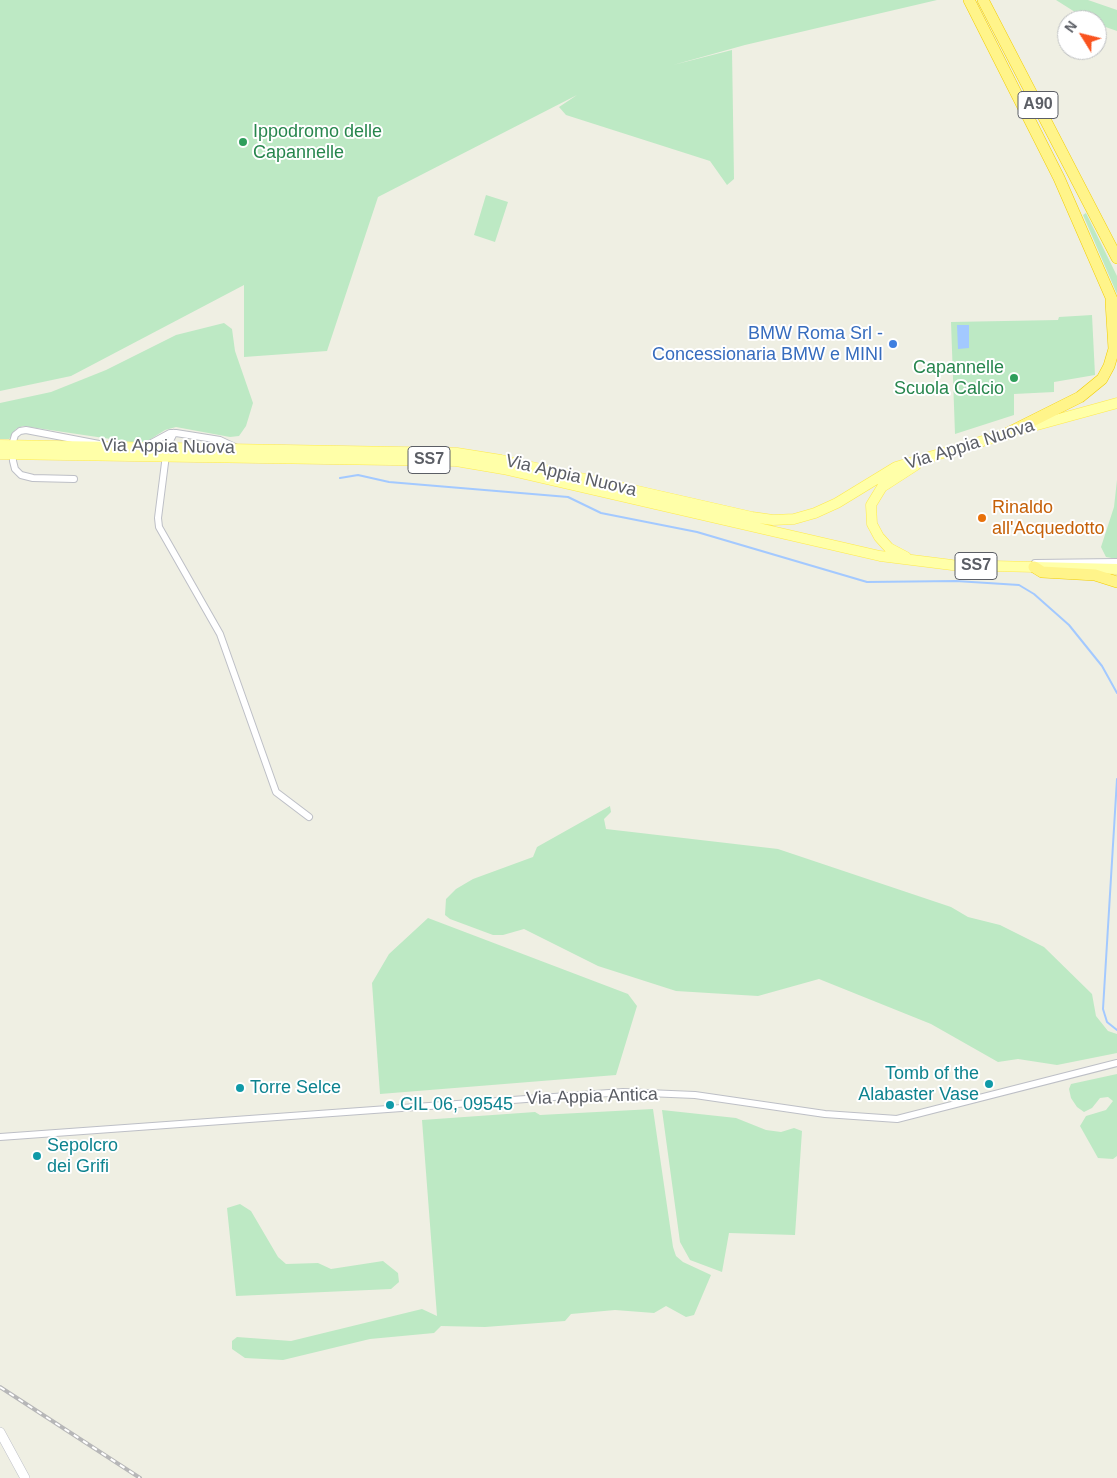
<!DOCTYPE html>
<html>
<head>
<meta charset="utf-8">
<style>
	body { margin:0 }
	#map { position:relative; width:1117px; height:1478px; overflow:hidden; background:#efefe3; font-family:Arial,sans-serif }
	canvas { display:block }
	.north { position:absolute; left:1057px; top:10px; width:50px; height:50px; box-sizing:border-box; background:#fff; border:1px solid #bdbfc1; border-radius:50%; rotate:306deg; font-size:14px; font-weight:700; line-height:20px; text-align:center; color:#5b5e65 }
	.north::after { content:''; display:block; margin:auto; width:18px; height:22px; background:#f9531f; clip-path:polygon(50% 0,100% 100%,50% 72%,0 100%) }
</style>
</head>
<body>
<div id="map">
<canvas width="1117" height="1478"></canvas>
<div class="north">N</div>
</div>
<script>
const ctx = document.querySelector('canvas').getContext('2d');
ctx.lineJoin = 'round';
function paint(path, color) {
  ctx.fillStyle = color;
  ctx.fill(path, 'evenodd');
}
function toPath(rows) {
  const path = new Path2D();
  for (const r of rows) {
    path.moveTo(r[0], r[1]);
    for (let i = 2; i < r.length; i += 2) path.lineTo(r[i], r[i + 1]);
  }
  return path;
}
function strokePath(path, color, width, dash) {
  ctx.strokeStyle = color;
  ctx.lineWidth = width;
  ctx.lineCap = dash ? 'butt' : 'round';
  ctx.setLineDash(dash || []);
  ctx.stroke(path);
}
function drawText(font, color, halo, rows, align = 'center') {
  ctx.font = font + ' Arial,sans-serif';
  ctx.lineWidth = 4;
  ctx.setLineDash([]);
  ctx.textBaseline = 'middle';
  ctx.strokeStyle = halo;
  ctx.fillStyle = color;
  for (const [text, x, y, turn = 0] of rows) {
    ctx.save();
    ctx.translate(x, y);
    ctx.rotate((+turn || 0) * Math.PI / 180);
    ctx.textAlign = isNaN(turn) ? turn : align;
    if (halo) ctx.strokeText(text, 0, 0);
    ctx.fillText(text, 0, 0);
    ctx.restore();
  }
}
const green = toPath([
	[0,0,937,0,745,45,673,65,732,50,734,179,727,185,710,161,566,115,559,107,577,95,378,197,327,351,244,357,244,285,71,376,0,391],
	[1056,0,1088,0,1117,10,1117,31,1097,24,1097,20,1086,19],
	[486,195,508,202,495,242,474,235],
	[1086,213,1117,276,1117,294,1083,215],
	[1092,315,1095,375,1054,382,1054,392,1014,394,1014,415,955,434,951,322,1058,320,1059,317],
	[224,323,232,329,235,351,253,403,246,426,239,436,230,437,176,427,165,430,146,442,131,442,23,426,16,429,9,439,0,439,0,403,51,392,106,370,176,335],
	[1117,480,1117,559,1106,557,1101,547,1114,507],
	[610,806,611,812,604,819,606,829,778,849,951,907,968,917,1000,925,1044,947,1092,994,1096,1016,1108,1031,1117,1034,1117,1053,1057,1065,1018,1059,998,1062,931,1024,819,979,758,996,676,991,598,966,524,929,503,935,493,935,450,919,445,915,446,899,456,889,473,879,533,857,537,847],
	[428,918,628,994,637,1006,616,1075,380,1094,372,983,389,954],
	[1117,1074,1117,1156,1113,1159,1098,1158,1080,1126,1086,1116,1106,1110,1113,1101,1108,1097,1100,1098,1092,1108,1084,1112,1077,1107,1071,1098,1069,1089,1071,1084],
	[653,1109,673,1247,676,1256,683,1262,711,1275,694,1315,686,1317,666,1306,654,1313,615,1310,571,1314,565,1321,485,1327,441,1326,434,1333,370,1339,283,1360,245,1358,232,1349,232,1341,237,1337,291,1341,422,1309,437,1316,422,1120,535,1112,540,1115],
	[662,1110,736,1118,766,1130,781,1132,794,1128,802,1131,795,1235,729,1233,722,1272,690,1260,680,1242],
	[240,1204,251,1211,278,1257,286,1264,318,1263,331,1269,383,1261,398,1273,399,1282,391,1289,236,1296,227,1208]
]);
const water = toPath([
	[957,325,969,325,969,348,958,349]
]);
const stream = toPath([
	[340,478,358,475,389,482,568,497,601,513,697,532,867,582,956,581,1019,585,1034,594,1069,625,1102,666,1117,693],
	[1117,779,1103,1009,1107,1022,1117,1030]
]);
const street = toPath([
	[174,433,167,447,158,518,159,527,220,634,276,792,309,817],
	[146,446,170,433,176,433,220,440,237,448],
	[74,479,33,478,21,475,15,469,13,461,12,445,15,435,20,431,26,430,99,444],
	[1035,563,1117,562],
	[0,1137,623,1092,695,1095,825,1114,897,1119,1117,1063]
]);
const secondary = toPath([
	[0,1432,25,1478]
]);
const primary = toPath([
	[1026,428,1117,403],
	[0,445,457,453,501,460,752,517,773,520,794,519,815,513,837,503,896,467,1013,432],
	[0,454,456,461,503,469,880,556,952,565,1117,569],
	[906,557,889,548,879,537,872,524,871,505,882,487,916,465]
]);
const highway = toPath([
	[969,0,1059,178,1117,311],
	[983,0,1117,258],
	[1006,434,1080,397,1102,379,1109,366,1114,349,1111,302],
	[1034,567,1042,572,1095,575,1117,582]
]);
const rail = toPath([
	[0,1387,140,1478]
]);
const markers = [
	[243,142,5,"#2e9e5b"],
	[893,344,5,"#3f7fe0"],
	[1014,378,5,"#2e9e5b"],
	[982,518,5,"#e8710a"],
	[989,1084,5,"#0f9aa8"],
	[240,1088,5,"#0f9aa8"],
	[390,1105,5,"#0f9aa8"],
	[37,1156,5,"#0f9aa8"]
];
const shields = [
	[1038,105,40],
	[429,460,42],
	[976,566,42]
];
const shieldNames = [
	["A90",1038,105],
	["SS7",429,460],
	["SS7",976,566]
];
const leisureNames = [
	["Ippodromo delle",253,132],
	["Capannelle",253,153],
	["Capannelle",1004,368,"right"],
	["Scuola Calcio",1004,389,"right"]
];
const shopNames = [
	["BMW Roma Srl -",883,334],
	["Concessionaria BMW e MINI",883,355]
];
const streetNames = [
	["Via Appia Nuova",970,445,-17],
	["Via Appia Nuova",168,447,1],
	["Via Appia Nuova",571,476,13],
	["Via Appia Antica",592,1097,-2]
];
const foodNames = [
	["Rinaldo",992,508],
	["all'Acquedotto",992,529]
];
const cultureNames = [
	["Tomb of the",979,1074,"right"],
	["Alabaster Vase",979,1095,"right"],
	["Torre Selce",250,1088],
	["CIL 06, 09545",400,1105],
	["Sepolcro",47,1146],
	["dei Grifi",47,1167]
];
paint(green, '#bde9c4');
paint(water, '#a3c9ff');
strokePath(stream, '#a3c9ff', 2);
strokePath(street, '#bdbfc6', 8);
strokePath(secondary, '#bec0c8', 10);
strokePath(primary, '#fee94d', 11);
strokePath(highway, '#f2cd00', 12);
strokePath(street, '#fff', 6);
strokePath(secondary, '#fff', 9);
strokePath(primary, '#ffffa8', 10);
strokePath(highway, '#fff48a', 11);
strokePath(rail, '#b7b7b8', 4);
strokePath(rail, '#fff', 2, [5.5]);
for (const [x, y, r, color] of markers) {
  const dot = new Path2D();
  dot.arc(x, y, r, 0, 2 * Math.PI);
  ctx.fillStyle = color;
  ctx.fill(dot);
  strokePath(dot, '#fff', 2);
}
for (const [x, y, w] of shields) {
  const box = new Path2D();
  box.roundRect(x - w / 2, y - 13.5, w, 27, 4);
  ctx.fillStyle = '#fff';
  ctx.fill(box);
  strokePath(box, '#5b5e65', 1);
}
drawText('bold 16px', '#5b5e65', null, shieldNames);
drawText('18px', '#27864d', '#fff', leisureNames, 'left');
drawText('18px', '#366cbe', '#fff', shopNames, 'right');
drawText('18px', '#5b5e65', '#fff', streetNames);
drawText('18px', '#c56008', '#fff', foodNames, 'left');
drawText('18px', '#0d838f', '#fff', cultureNames, 'left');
</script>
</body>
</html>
